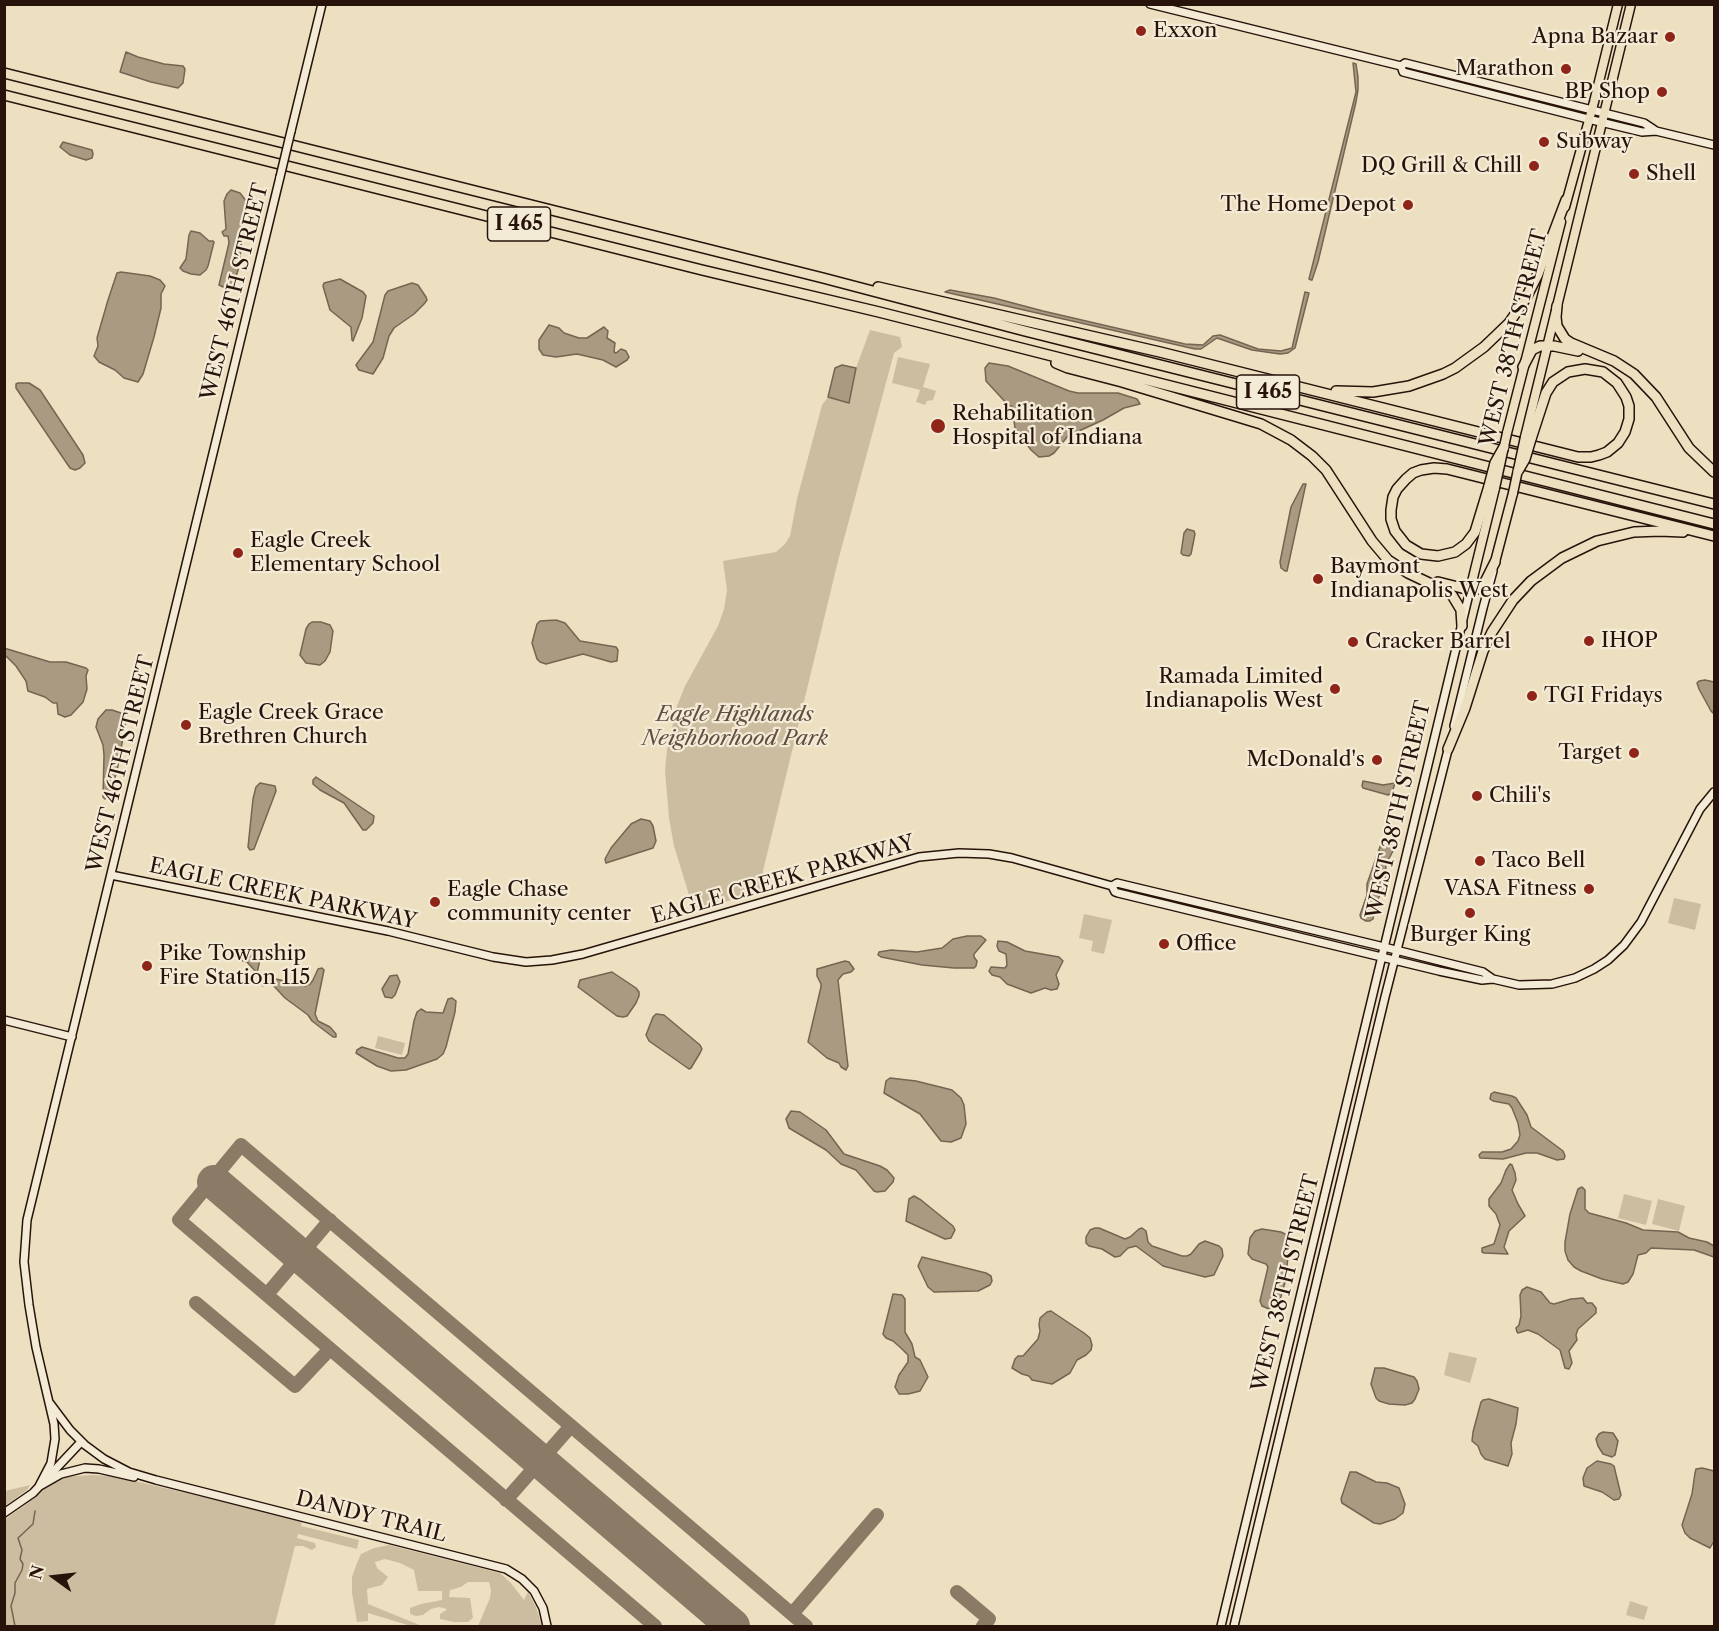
<!DOCTYPE html>
<html>
<head>
<meta charset="utf-8">
<style>
	body { margin:0 }
	#map { position:relative; width:1719px; height:1631px; overflow:hidden; background:#ede0c0; font-family:"Libre Caslon Text",serif }
	canvas { display:block }
	.frame { position:absolute; inset:0; border:6px solid #28130b; pointer-events:none }
	.north { position:absolute; left:24px; top:1547px; width:60px; height:60px; -webkit-text-stroke:4px #f3ebd6; paint-order:stroke; rotate:285deg; font-size:16px; font-weight:700; line-height:24px; text-align:center; color:#28130b }
	.north::after { content:''; display:block; margin:auto; width:21px; height:27px; background:#28130b; clip-path:polygon(50% 0,100% 100%,50% 72%,0 100%) }
</style>
</head>
<body>
<div id="map">
<canvas width="1719" height="1631"></canvas>
<div class="frame"></div>
<div class="north">N</div>
</div>
<script>
const ctx = document.querySelector('canvas').getContext('2d');
ctx.lineJoin = 'round';
function paint(path, color) {
  ctx.fillStyle = color;
  ctx.fill(path, 'evenodd');
}
function toPath(rows) {
  const path = new Path2D();
  for (const r of rows) {
    path.moveTo(r[0], r[1]);
    for (let i = 2; i < r.length; i += 2) path.lineTo(r[i], r[i + 1]);
  }
  return path;
}
function strokePath(path, color, width, dash) {
  ctx.strokeStyle = color;
  ctx.lineWidth = width;
  ctx.lineCap = dash ? 'butt' : 'round';
  ctx.setLineDash(dash || []);
  ctx.stroke(path);
}
function drawText(font, color, halo, rows, align = 'center') {
  ctx.font = font + ' "Libre Caslon Text",serif';
  ctx.lineWidth = 4.5;
  ctx.setLineDash([]);
  ctx.textBaseline = 'middle';
  ctx.strokeStyle = halo;
  ctx.fillStyle = color;
  for (const [text, x, y, turn = 0] of rows) {
    ctx.save();
    ctx.translate(x, y);
    ctx.rotate((+turn || 0) * Math.PI / 180);
    ctx.textAlign = isNaN(turn) ? turn : align;
    if (halo) ctx.strokeText(text, 0, 0);
    ctx.fillText(text, 0, 0);
    ctx.restore();
  }
}
const green = toPath([
	[870,330,900,337,902,347,894,353,838,561,763,871,765,890,694,911,674,846,669,818,665,771,667,750,677,706,685,686,718,626,724,609,727,590,723,561,776,552,785,544,790,536,797,499,822,405,828,397,849,403,856,368],
	[898,357,930,364,923,387,936,391,933,400,927,401,925,405,916,402,920,390,892,383],
	[1674,898,1701,904,1695,930,1668,923],
	[1084,914,1112,920,1104,954,1091,951,1093,941,1079,938],
	[378,1036,405,1043,402,1055,375,1048],
	[1624,1194,1652,1201,1646,1225,1618,1218],
	[1658,1199,1685,1206,1679,1231,1652,1224],
	[1449,1352,1477,1358,1470,1383,1444,1375],
	[92,1475,113,1476,242,1506,302,1520,301,1526,359,1540,357,1549,298,1534,297,1538,315,1543,316,1547,312,1550,303,1546,295,1546,275,1624,271,1626,5,1626,4,1520,25,1505,47,1486,61,1477],
	[30,1485,27,1490,5,1506,5,1491],
	[389,1545,500,1573,511,1583,524,1600,528,1592,536,1607,542,1626,478,1626,490,1598,491,1591,489,1582,468,1582,461,1587,450,1590,449,1597,470,1598,473,1618,468,1622,454,1622,440,1619,440,1614,445,1611,447,1609,439,1607,431,1609,423,1615,417,1616,412,1615,410,1613,410,1608,421,1604,442,1600,442,1591,418,1591,414,1570,400,1563,385,1559,375,1562,377,1568,388,1577,382,1585,367,1589,368,1604,422,1626,411,1626,368,1613,368,1621,357,1622,352,1593,352,1577,357,1563,361,1554,374,1548],
	[1630,1601,1648,1607,1644,1620,1626,1615]
]);
const water = toPath([
	[126,52,138,57,164,64,183,66,185,69,183,83,178,88,151,82,120,72,126,52],
	[1353,63,1356,64,1358,77,1358,90,1356,102,1318,262,1312,280,1311,280,1309,279,1356,92,1353,63],
	[63,142,92,150,93,154,92,158,86,160,70,155,60,147,63,142],
	[231,190,240,193,247,202,247,206,246,213,242,219,243,229,239,267,234,283,230,286,223,287,219,285,229,243,228,236,224,236,222,232,226,229,224,201,227,194,231,190],
	[191,231,200,233,209,241,213,241,214,242,208,266,206,270,200,275,191,274,183,271,180,268,186,259,189,235,191,231],
	[121,272,150,276,160,280,165,286,161,294,161,308,154,337,143,374,138,382,124,378,115,370,99,362,94,356,98,346,97,338,108,300,117,273,121,272],
	[340,279,363,292,366,296,362,318,353,341,352,340,351,327,330,310,323,286,324,283,340,279],
	[412,283,418,285,426,297,427,300,424,304,414,314,394,328,389,336,383,358,373,374,359,370,356,365,373,342,385,295,388,291,412,283],
	[950,290,994,298,1043,311,1185,344,1203,345,1213,336,1220,335,1258,349,1281,351,1292,348,1305,292,1309,293,1295,348,1288,353,1280,354,1252,350,1217,338,1201,349,1195,349,945,292,950,290],
	[549,325,559,328,564,333,579,338,587,338,604,327,608,331,607,338,615,343,614,352,616,353,621,349,626,351,629,357,627,360,616,367,603,360,577,354,556,357,543,355,539,349,539,340,549,325],
	[989,363,1008,366,1069,391,1078,393,1118,393,1137,399,1140,404,1124,408,1103,420,1068,436,1054,453,1049,456,1039,457,1031,450,1015,428,1012,406,1009,406,986,381,985,368,989,363],
	[842,365,856,368,849,403,828,397,835,368,842,365],
	[18,383,29,383,40,390,83,455,85,463,80,468,75,470,70,468,53,443,16,388,16,384,18,383],
	[1303,484,1306,484,1305,488,1287,571,1285,571,1281,568,1280,562,1291,507,1303,484],
	[1187,529,1194,531,1195,534,1191,554,1189,556,1183,555,1181,553,1184,533,1187,529],
	[556,620,565,623,580,641,616,647,618,650,617,661,611,662,583,654,546,664,540,662,537,659,532,643,537,624,540,621,556,620],
	[312,622,321,622,330,625,333,631,330,652,325,661,320,665,306,663,300,655,306,629,309,624,312,622],
	[4,648,50,662,66,662,86,668,88,670,86,676,87,689,83,702,71,715,65,717,58,714,57,703,53,703,45,697,28,691,26,681,16,666,5,655,4,648],
	[1705,680,1714,682,1714,714,1711,711,1699,689,1697,683,1699,681,1705,680],
	[106,710,112,710,121,713,126,721,117,771,109,796,105,799,103,797,104,755,103,745,96,727,98,719,106,710],
	[316,777,374,816,373,823,366,830,363,830,344,803,320,790,313,784,313,780,316,777],
	[1363,781,1383,785,1395,783,1392,793,1388,795,1363,788,1362,786,1363,781],
	[260,783,275,786,276,791,254,849,250,850,248,847,253,799,256,787,260,783],
	[641,819,650,821,653,826,656,841,653,848,606,863,605,859,611,848,631,824,641,819],
	[1386,841,1391,844,1393,851,1386,864,1385,885,1376,903,1373,919,1370,921,1366,921,1361,918,1360,915,1367,895,1367,884,1381,844,1386,841],
	[967,936,981,936,986,940,974,954,974,957,977,961,976,966,974,968,954,968,922,965,881,957,878,955,879,952,891,950,917,952,942,948,953,939,967,936],
	[998,941,1007,942,1025,951,1059,957,1063,961,1056,975,1059,984,1057,989,1051,990,1045,988,1031,993,1007,984,1000,977,992,975,989,971,991,967,1005,968,1007,965,1006,954,999,951,997,946,998,941],
	[249,952,261,955,257,973,247,962,240,960,236,956,237,954,249,952],
	[845,961,849,962,854,969,851,972,843,974,838,980,848,1066,846,1070,841,1067,839,1063,827,1058,808,1042,821,987,821,984,817,976,817,969,845,961],
	[322,968,324,970,315,1014,318,1021,330,1027,336,1034,336,1037,333,1037,312,1021,308,1015,285,998,272,984,264,984,263,986,259,980,260,973,268,977,273,977,276,979,305,986,310,984,313,980,318,969,322,968],
	[612,972,636,988,639,992,639,996,636,1003,627,1016,623,1017,617,1016,578,987,580,980,612,972],
	[397,975,400,982,395,995,392,998,385,997,382,989,390,976,397,975],
	[452,998,456,1001,455,1012,446,1047,443,1054,437,1059,406,1070,391,1071,377,1066,356,1053,357,1050,362,1047,398,1058,405,1058,408,1054,414,1021,417,1012,421,1009,426,1012,443,1013,448,999,452,998],
	[656,1014,664,1015,700,1045,702,1049,700,1053,691,1068,689,1069,649,1041,646,1035,653,1017,656,1014],
	[890,1078,916,1081,952,1090,961,1098,964,1105,966,1124,961,1138,951,1142,941,1141,920,1114,884,1093,886,1081,890,1078],
	[1494,1092,1512,1096,1516,1098,1527,1115,1531,1127,1563,1151,1565,1156,1564,1159,1557,1160,1537,1153,1526,1153,1503,1159,1480,1158,1479,1155,1482,1152,1502,1152,1511,1149,1518,1141,1520,1135,1518,1123,1512,1108,1509,1104,1493,1101,1490,1099,1491,1094,1494,1092],
	[791,1111,800,1112,826,1130,844,1154,880,1166,887,1170,894,1178,893,1182,885,1191,877,1192,874,1191,856,1170,841,1164,826,1150,789,1128,786,1119,791,1111],
	[1510,1164,1512,1165,1515,1173,1516,1180,1512,1190,1518,1204,1525,1216,1509,1231,1504,1247,1508,1254,1484,1253,1482,1252,1482,1248,1494,1244,1500,1225,1496,1214,1489,1206,1489,1199,1501,1183,1506,1170,1510,1164],
	[1582,1187,1585,1190,1585,1209,1589,1213,1626,1223,1643,1230,1678,1232,1689,1238,1707,1242,1714,1246,1714,1257,1694,1250,1651,1248,1646,1253,1638,1255,1633,1274,1628,1282,1623,1284,1602,1279,1581,1271,1574,1267,1568,1260,1565,1251,1565,1242,1570,1214,1578,1189,1582,1187],
	[914,1196,921,1200,953,1226,955,1230,951,1238,945,1239,906,1221,909,1199,914,1196],
	[1095,1228,1099,1228,1125,1239,1130,1237,1139,1229,1142,1228,1146,1231,1148,1242,1152,1246,1182,1256,1187,1256,1191,1254,1199,1244,1205,1241,1219,1246,1222,1249,1223,1256,1214,1275,1205,1277,1163,1266,1136,1246,1128,1248,1120,1256,1115,1257,1102,1249,1089,1246,1086,1243,1086,1237,1090,1230,1095,1228],
	[1262,1229,1281,1232,1287,1235,1289,1243,1286,1279,1280,1300,1278,1305,1274,1308,1269,1309,1262,1306,1260,1301,1268,1267,1266,1264,1252,1259,1248,1254,1250,1238,1255,1231,1262,1229],
	[922,1257,986,1273,991,1276,992,1281,990,1285,978,1291,934,1292,928,1287,918,1266,922,1257],
	[1527,1287,1541,1292,1550,1303,1554,1304,1571,1299,1583,1298,1587,1303,1592,1303,1596,1308,1596,1313,1578,1329,1576,1335,1577,1340,1569,1351,1572,1363,1569,1369,1565,1368,1560,1350,1538,1334,1528,1330,1518,1333,1517,1332,1516,1328,1519,1325,1521,1316,1520,1295,1522,1290,1527,1287],
	[893,1294,902,1295,905,1299,905,1332,912,1344,915,1357,920,1360,928,1377,920,1391,908,1394,899,1394,895,1387,899,1375,908,1362,908,1355,901,1348,893,1341,886,1338,883,1334,893,1294],
	[1051,1311,1084,1333,1090,1338,1092,1345,1091,1350,1086,1355,1077,1360,1070,1373,1052,1384,1032,1380,1029,1376,1022,1374,1012,1368,1015,1359,1018,1356,1023,1356,1038,1339,1040,1331,1039,1325,1040,1318,1047,1312,1051,1311],
	[1375,1368,1384,1368,1414,1377,1417,1381,1419,1389,1415,1399,1412,1403,1405,1405,1389,1404,1379,1401,1376,1398,1371,1384,1375,1368],
	[1489,1399,1518,1408,1516,1424,1511,1443,1512,1454,1508,1466,1485,1459,1481,1454,1478,1446,1472,1441,1473,1432,1481,1402,1483,1400,1489,1399],
	[1603,1432,1613,1433,1618,1441,1615,1455,1612,1457,1603,1454,1598,1446,1596,1439,1599,1434,1603,1432],
	[1597,1461,1611,1464,1614,1466,1621,1495,1619,1499,1614,1500,1602,1492,1584,1486,1583,1478,1587,1468,1597,1461],
	[1702,1468,1714,1471,1714,1541,1710,1548,1690,1538,1685,1533,1682,1525,1692,1494,1695,1473,1696,1469,1702,1468],
	[1350,1472,1356,1472,1376,1482,1387,1483,1399,1488,1405,1504,1403,1513,1395,1519,1380,1524,1374,1523,1342,1503,1341,1499,1350,1472]
]);
const stream = toPath([
	[15,1626,11,1606,15,1593,15,1583,22,1570,23,1564,20,1559,22,1550,18,1538,33,1524,35,1511]
]);
const taxiway = toPath([
	[269,1292,330,1220],
	[196,1303,295,1386,330,1349],
	[506,1500,571,1426],
	[957,1592,989,1619,983,1626],
	[792,1614,877,1515],
	[655,1626,179,1220,241,1145,806,1626]
]);
const runway = toPath([
	[214,1182,733,1626]
]);
const secondary = toPath([
	[1150,4,1401,66,1405,63,1437,71,1644,123,1656,131],
	[1401,66,1403,72,1588,119,1642,132,1656,131,1714,145],
	[291,131,322,4],
	[1454,726,1483,608,1493,571],
	[111,875,388,931,493,957,526,962,552,960,583,954,919,857,959,853,989,854,1012,858,1112,886,1117,883,1376,945,1483,972,1493,979],
	[1112,886,1115,892,1118,893,1439,971,1482,980,1493,979,1519,985,1552,984,1575,978,1594,969,1608,960,1624,945,1641,922,1700,809,1714,792],
	[4,1020,72,1037],
	[49,1402,70,1430,85,1445,104,1459,129,1472,156,1480,506,1569,522,1579,534,1591,543,1608,547,1626],
	[40,1486,61,1474,85,1468,99,1469,134,1477],
	[38,1488,51,1463,55,1439,54,1424,36,1347,29,1305,24,1262,27,1220,280,177],
	[4,1513,33,1493,81,1442],
	[1221,1626,1470,590],
	[1234,1626,1385,997,1449,746]
]);
const primary = toPath([
	[1565,207,1594,102,1618,4],
	[1507,433,1561,222],
	[1525,437,1631,4],
	[1495,562,1513,493],
	[1470,590,1495,488]
]);
const highway = toPath([
	[4,73,823,278,1025,331,1714,504],
	[4,95,702,270,879,312,1714,524],
	[878,287,1160,352,1578,457,1591,457,1599,455,1607,452,1618,443,1625,432,1629,419,1629,406,1626,397,1617,383,1603,372,1585,369,1568,372,1553,382,1546,393,1531,439],
	[1557,306,1556,317,1557,326,1565,339,1571,343,1614,361,1634,374,1656,397,1689,448,1714,472],
	[1056,363,1068,368,1122,382,1238,417,1261,424,1291,440,1312,456,1326,470,1372,541,1388,560,1408,573,1446,591,1452,595,1461,610,1462,626],
	[1523,367,1532,350,1540,346,1554,346,1578,351],
	[1336,391,1373,392,1409,386,1443,374,1455,368,1484,347,1509,323,1526,298,1538,274,1566,200],
	[1489,486,1475,532,1466,544,1455,552,1438,556,1421,554,1406,545,1395,531,1391,519,1391,510,1393,497,1397,489,1406,479,1413,473,1421,470,1434,468,1447,469,1714,536],
	[1438,582,1470,590,1477,589,1485,582,1495,562],
	[1448,749,1465,708,1483,651,1492,632,1513,600,1531,581,1562,558,1597,541,1634,532,1660,531,1683,532]
]);
const secondaryBridge = toPath([
	[280,177,291,131]
]);
const primaryBridge = toPath([
	[1495,488,1507,433],
	[1513,493,1525,437]
]);
const highwayBridge = toPath([
	[1518,471,1525,459,1531,439],
	[1489,486,1495,463,1504,447]
]);
const markers = [
	[1141,31,6,"#8f2418"],
	[1670,37,6,"#8f2418"],
	[1566,69,6,"#8f2418"],
	[1662,92,6,"#8f2418"],
	[1544,142,6,"#8f2418"],
	[1534,166,6,"#8f2418"],
	[1634,174,6,"#8f2418"],
	[1408,205,6,"#8f2418"],
	[938,426,8,"#8f2418"],
	[238,553,6,"#8f2418"],
	[1318,579,6,"#8f2418"],
	[1589,641,6,"#8f2418"],
	[1353,642,6,"#8f2418"],
	[1335,689,6,"#8f2418"],
	[1532,696,6,"#8f2418"],
	[186,725,6,"#8f2418"],
	[1634,753,6,"#8f2418"],
	[1377,760,6,"#8f2418"],
	[1477,796,6,"#8f2418"],
	[1480,861,6,"#8f2418"],
	[1589,889,6,"#8f2418"],
	[435,902,6,"#8f2418"],
	[1470,913,6,"#8f2418"],
	[1164,944,6,"#8f2418"],
	[147,966,6,"#8f2418"]
];
const shields = [
	[519,224,63],
	[1268,392,63]
];
const shieldNames = [
	["I 465",519,224],
	["I 465",1268,392]
];
const poiNames = [
	["Exxon",1153,31],
	["Apna Bazaar",1658,37,"right"],
	["Marathon",1554,69,"right"],
	["BP Shop",1650,92,"right"],
	["Subway",1556,142],
	["DQ Grill & Chill",1522,166,"right"],
	["Shell",1646,174],
	["The Home Depot",1396,205,"right"],
	["Rehabilitation",952,414],
	["Hospital of Indiana",952,438],
	["Eagle Creek",250,541],
	["Elementary School",250,565],
	["Baymont",1330,567],
	["Indianapolis West",1330,591],
	["IHOP",1601,641],
	["Cracker Barrel",1365,642],
	["Ramada Limited",1323,677,"right"],
	["Indianapolis West",1323,701,"right"],
	["TGI Fridays",1544,696],
	["Eagle Creek Grace",198,713],
	["Brethren Church",198,737],
	["Target",1622,753,"right"],
	["McDonald's",1365,760,"right"],
	["Chili's",1489,796],
	["Taco Bell",1492,861],
	["VASA Fitness",1577,889,"right"],
	["Eagle Chase",447,890],
	["community center",447,914],
	["Burger King",1470,935,"center"],
	["Office",1176,944],
	["Pike Township",159,954],
	["Fire Station 115",159,978]
];
const streetNames = [
	["WEST 46TH STREET",235,292,-76],
	["WEST 38TH STREET",1514,338,-76],
	["WEST 46TH STREET",121,764,-76],
	["WEST 38TH STREET",1399,810,-77],
	["EAGLE CREEK PARKWAY",783,880,-16],
	["EAGLE CREEK PARKWAY",283,894,12],
	["WEST 38TH STREET",1286,1283,-76],
	["DANDY TRAIL",371,1517,14]
];
const parkNames = [
	["Eagle Highlands",735,715],
	["Neighborhood Park",735,739]
];
paint(green, '#ccbda1');
paint(water, '#aa9a82');
strokePath(water, '#766452', 1.5);
strokePath(stream, '#766452', 1.5);
strokePath(taxiway, '#8a7a66', 14);
strokePath(runway, '#8a7a66', 34);
strokePath(secondary, '#28130b', 10);
strokePath(primary, '#28130b', 11);
strokePath(highway, '#28130b', 12);
strokePath(secondary, '#f3ebd6', 7);
strokePath(primary, '#ede0c0', 8);
strokePath(highway, '#ede0c0', 9);
strokePath(secondaryBridge, '#28130b', 10, []);
strokePath(primaryBridge, '#28130b', 11, []);
strokePath(highwayBridge, '#28130b', 12, []);
strokePath(secondaryBridge, '#f3ebd6', 7);
strokePath(primaryBridge, '#ede0c0', 8);
strokePath(highwayBridge, '#ede0c0', 9);
for (const [x, y, r, color] of markers) {
  const dot = new Path2D();
  dot.arc(x, y, r, 0, 2 * Math.PI);
  ctx.fillStyle = color;
  ctx.fill(dot);
  strokePath(dot, '#f3ebd6', 2);
}
for (const [x, y, w] of shields) {
  const box = new Path2D();
  box.roundRect(x - w / 2, y - 17, w, 34, 4.5);
  ctx.fillStyle = '#f3ebd6';
  ctx.fill(box);
  strokePath(box, '#28130b', 1.5);
}
drawText('bold 20px', '#28130b', null, shieldNames);
drawText('21px', '#28130b', '#f3ebd6', poiNames, 'left');
drawText('21px', '#28130b', '#f3ebd6', streetNames);
drawText('italic 21px', '#614e40', '#f3ebd6', parkNames);
</script>
</body>
</html>
